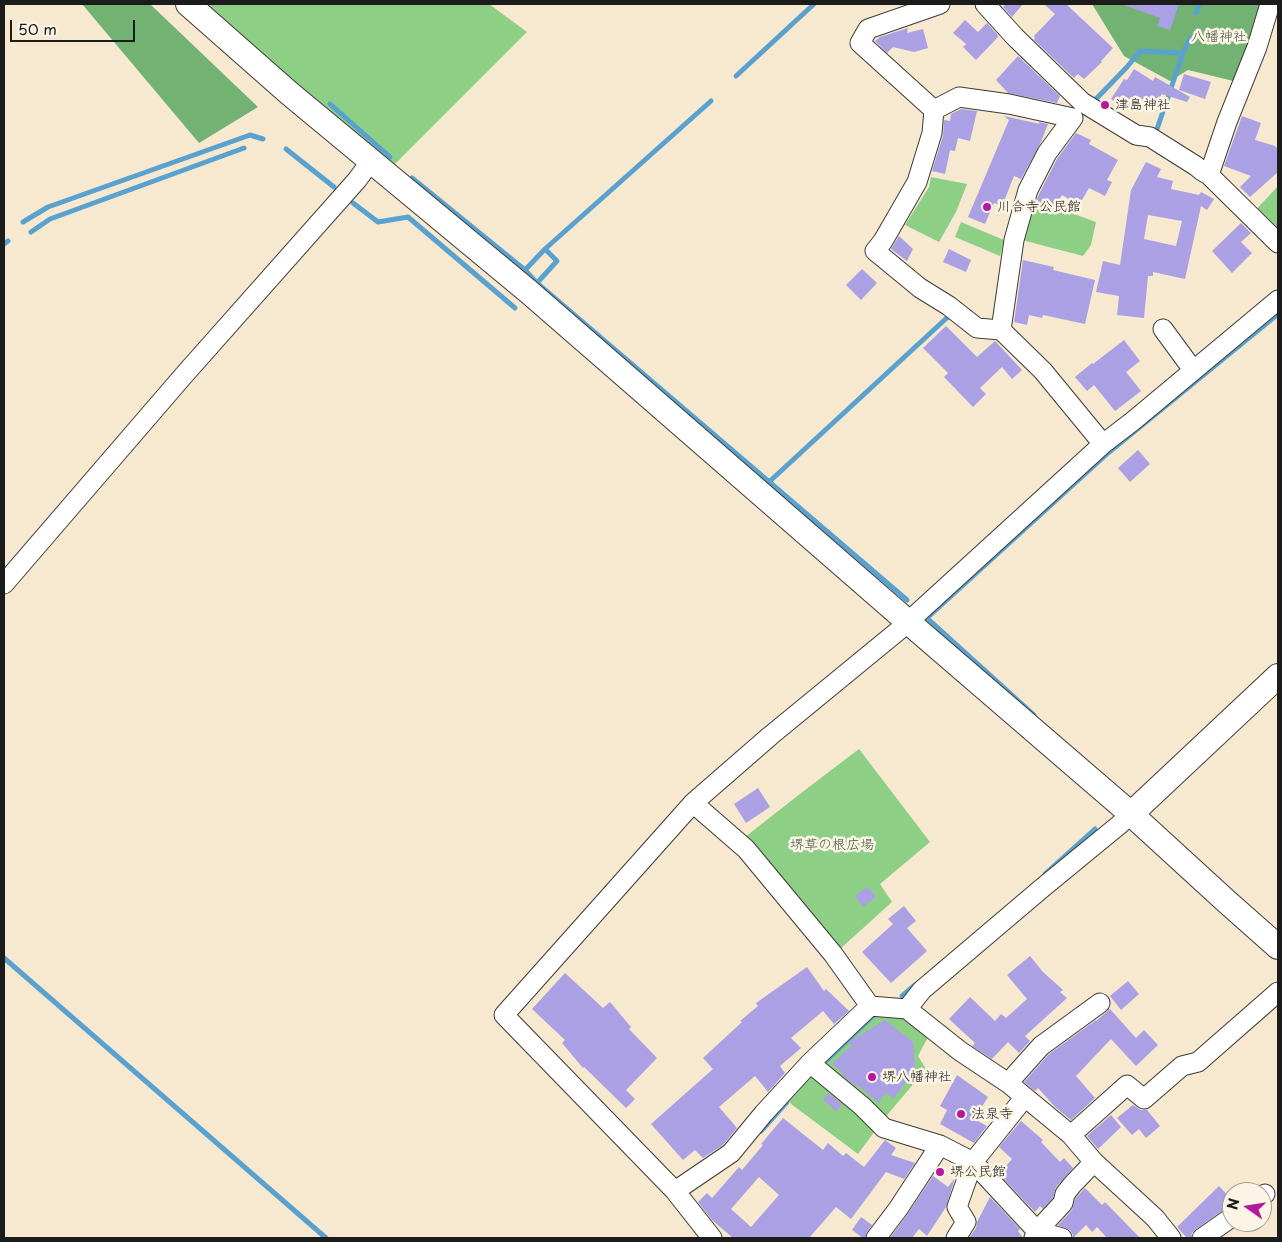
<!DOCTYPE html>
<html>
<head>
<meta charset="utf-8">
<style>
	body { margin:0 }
	#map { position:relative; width:1282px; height:1242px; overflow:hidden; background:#f7e8d0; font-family:"Playpen Sans",sans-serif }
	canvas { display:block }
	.frame { position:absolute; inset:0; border:5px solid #1c1c1c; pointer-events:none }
	.north { position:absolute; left:1222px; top:1182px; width:50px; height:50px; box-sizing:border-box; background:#fcf5e5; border:1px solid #a29e95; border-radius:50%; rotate:283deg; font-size:14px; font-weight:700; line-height:20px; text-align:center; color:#1c1c1c }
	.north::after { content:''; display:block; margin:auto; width:18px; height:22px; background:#b5179e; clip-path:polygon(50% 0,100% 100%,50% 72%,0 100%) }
	.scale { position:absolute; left:10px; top:20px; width:125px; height:22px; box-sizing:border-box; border:2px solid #1c1c1c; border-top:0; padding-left:6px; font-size:15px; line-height:18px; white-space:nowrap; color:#1c1c1c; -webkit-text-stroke:4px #fcf5e5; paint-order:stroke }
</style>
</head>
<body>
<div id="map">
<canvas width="1282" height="1242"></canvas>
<div class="frame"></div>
<div class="north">N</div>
<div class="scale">50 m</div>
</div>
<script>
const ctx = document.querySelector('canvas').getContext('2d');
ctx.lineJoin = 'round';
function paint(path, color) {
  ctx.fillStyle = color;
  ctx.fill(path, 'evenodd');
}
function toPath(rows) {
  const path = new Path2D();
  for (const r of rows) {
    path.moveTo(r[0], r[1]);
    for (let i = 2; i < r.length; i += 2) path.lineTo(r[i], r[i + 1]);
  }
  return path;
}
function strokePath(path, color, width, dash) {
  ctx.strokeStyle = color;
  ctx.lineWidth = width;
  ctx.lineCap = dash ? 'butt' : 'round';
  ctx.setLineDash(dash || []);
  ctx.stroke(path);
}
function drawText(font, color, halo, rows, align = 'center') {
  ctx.font = font + ' "Playpen Sans","Klee One",sans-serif';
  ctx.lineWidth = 5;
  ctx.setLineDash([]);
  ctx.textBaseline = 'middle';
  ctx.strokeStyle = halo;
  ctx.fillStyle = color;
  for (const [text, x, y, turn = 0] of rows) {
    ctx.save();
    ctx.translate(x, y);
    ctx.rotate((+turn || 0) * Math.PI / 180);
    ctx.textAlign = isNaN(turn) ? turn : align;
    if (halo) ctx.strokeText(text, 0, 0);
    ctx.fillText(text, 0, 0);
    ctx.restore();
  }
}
const green = toPath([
	[207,4,489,4,527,32,389,170,306,96],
	[931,177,967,184,956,212,939,242,905,225,929,187],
	[1278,186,1278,243,1251,215],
	[1031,201,1055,207,1096,222,1091,245,1083,256,1022,240],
	[961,222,1004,240,1000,256,955,237],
	[859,749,930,842,880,884,892,902,840,949,745,837,805,790],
	[872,1010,902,1014,928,1037,918,1056,926,1069,883,1120,858,1154,791,1104,786,1094]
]);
const forest = toPath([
	[82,4,150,4,258,107,199,143],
	[1092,4,1270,4,1250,85,1188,70,1170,81,1124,56]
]);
const stream = toPath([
	[1196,13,1199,4],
	[736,76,814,4],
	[1096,99,1127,67,1140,51,1183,53],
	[330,104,390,157],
	[1157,129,1183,53,1190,38],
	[286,149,334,187],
	[412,178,525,270,537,283,907,600],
	[353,203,378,222,408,217,515,308],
	[23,222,48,207,250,135,263,139],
	[31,232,50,219,244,148],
	[4,244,8,241],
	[525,270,545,249,711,101],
	[537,283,557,261,545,249],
	[769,482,951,314],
	[1034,715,927,618,1108,453,1278,314],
	[1045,874,1095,829],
	[4,958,326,1238],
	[902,996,915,985],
	[826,1061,874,1015],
	[761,1131,787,1102]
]);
const building = toPath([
	[1006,4,1023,4,1012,17,1003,7],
	[1044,4,1066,4,1113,48,1101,61,1102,62,1084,79,1078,74,1074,78,1034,40,1035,38,1034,36,1055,14],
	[1125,4,1179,4,1170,30,1157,26,1160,18,1124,5],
	[965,20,978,32,987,23,998,35,997,36,998,37,976,60,963,47,966,44,953,33],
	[908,28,907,33,923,29,928,48,914,52,893,47,887,53,875,41,880,37],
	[1018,56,1060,96,1057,103,1008,93,996,80],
	[1134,69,1153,81,1155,77,1190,97,1187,102,1162,94,1153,107,1137,97,1128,110,1111,99,1124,79,1127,80],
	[1184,74,1211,82,1205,99,1179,90],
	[961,109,977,111,970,141,958,138,955,151,950,150,945,174,932,171,943,136,944,120,950,121,951,114],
	[1004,116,1040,124,1038,122,1048,124,1040,144,1021,179,1014,176,1002,206,994,203,985,224,968,217,1009,120],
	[1242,116,1261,123,1255,140,1275,146,1278,149,1278,172,1250,197,1240,187,1251,176,1224,166],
	[1076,133,1091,140,1089,144,1118,160,1107,180,1112,182,1105,196,1089,188,1079,205,1062,195,1055,207,1036,202,1039,194,1057,159],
	[1146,162,1161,169,1157,177,1173,181,1171,189,1199,195,1201,192,1214,199,1207,210,1201,206,1185,279,1153,272,1153,276,1148,276,1144,318,1117,315,1119,296,1096,292,1103,261,1120,265,1131,190],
	[1148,215,1182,221,1176,246,1144,239],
	[1241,223,1251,233,1241,242,1252,253,1232,273,1212,251],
	[899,236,913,249,907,261,891,249],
	[949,249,971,260,966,272,943,262],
	[1023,260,1054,267,1053,270,1095,280,1085,324,1043,315,1042,318,1029,315,1027,325,1014,322],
	[862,269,877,283,861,300,846,285],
	[946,326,977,357,995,341,1022,370,1012,379,1002,367,980,388,986,394,973,407,944,377,948,373,923,348],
	[1124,340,1140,361,1126,372,1141,391,1115,411,1094,385,1087,391,1075,377,1092,363,1093,364],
	[1138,450,1150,464,1130,482,1118,468],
	[758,788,770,807,746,823,734,804],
	[868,887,876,897,863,907,855,896],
	[904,906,916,921,907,928,927,951,891,983,862,952,893,924,888,919],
	[1030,956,1043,972,1063,990,1060,992,1067,998,1025,1036,1030,1041,1019,1053,1008,1042,992,1059,972,1046,975,1043,949,1019,970,997,995,1021,1001,1014,1006,1018,1027,999,1007,975],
	[807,967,824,991,826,989,849,1011,834,1024,823,1011,791,1038,801,1048,780,1066,785,1073,768,1092,755,1076,719,1107,737,1128,723,1145,703,1158,695,1150,683,1160,651,1124,713,1069,703,1058,742,1022,740,1021,758,1006,756,1003],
	[565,973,603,1008,610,1002,631,1027,629,1029,657,1058,626,1090,635,1099,626,1108,584,1067,583,1068,562,1043,565,1040,532,1009],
	[1128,981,1139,994,1121,1010,1110,996],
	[1110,1009,1136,1038,1144,1030,1158,1045,1136,1066,1111,1039,1076,1076,1095,1098,1071,1120,1055,1107,1038,1088,1035,1091,1024,1082,1049,1054,1096,1020,1096,1021],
	[885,1020,913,1042,915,1070,894,1098,885,1093,879,1103,857,1085,856,1086,842,1075,843,1073,832,1064,852,1045,849,1042],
	[957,1075,988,1097,974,1119,987,1126,974,1143,940,1124,947,1110,940,1106],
	[828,1093,842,1104,836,1111,823,1100],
	[1133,1105,1141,1110,1147,1110,1160,1126,1146,1138,1139,1129,1132,1135,1117,1118],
	[1111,1115,1121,1127,1098,1149,1087,1136],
	[783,1118,823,1150,828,1143,843,1156,846,1153,864,1167,885,1140,896,1148,891,1155,915,1163,904,1179,886,1172,851,1219,836,1207,809,1238,733,1238,712,1220,698,1202,707,1193,712,1198,739,1167,742,1170,763,1145,761,1144],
	[759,1177,779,1195,751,1227,731,1209],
	[1021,1121,1043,1140,1041,1142,1060,1162,1064,1158,1073,1168,1056,1187,1053,1198,1043,1209,1040,1206,1035,1212,1001,1176,1006,1166,1012,1159,999,1147],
	[933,1176,948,1187,955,1178,946,1207,927,1236,919,1229,912,1238,890,1238,907,1215],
	[1219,1186,1232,1200,1232,1206,1226,1208,1196,1229,1192,1233,1191,1238,1187,1238,1177,1227],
	[1085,1188,1102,1205,1105,1202,1140,1238,1107,1238,1097,1227,1092,1232,1086,1225,1073,1238,1073,1235,1070,1230,1059,1226,1058,1225,1072,1210,1075,1199],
	[990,1197,1020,1229,1018,1231,1023,1238,969,1238,976,1228,977,1222],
	[861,1217,872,1225,867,1232,865,1238,863,1238,852,1230]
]);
const minor = toPath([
	[940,4,868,29,860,43,934,110,932,133,917,182,883,241,875,251,920,288,949,306,977,328,1001,330,1043,371,1103,444],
	[985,4,1015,37,1082,102,1136,135,1150,137,1196,166,1202,171,1209,175,1278,243],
	[934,110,959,97,1009,104,1073,118,1047,153,1028,190,1014,240,1001,330],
	[1209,175,1227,122,1257,47,1270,4],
	[1163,329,1193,370],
	[4,584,184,375,357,180,371,161],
	[693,803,746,849,833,954,870,1006,907,1009,960,1051,1008,1083,1071,1135,1094,1162,1155,1218,1171,1238],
	[907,1009,922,990,1041,889,1119,825,1131,814],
	[810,1063,862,1106,884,1128,940,1145,973,1162,1037,1231,1062,1238],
	[1008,1083,1041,1046,1100,1003],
	[1071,1135,1127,1085,1144,1099,1182,1066,1198,1062,1278,992],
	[675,1191,731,1153,764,1113,810,1063,870,1006],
	[1262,1196,1265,1194],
	[712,1238,675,1191,504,1015,693,803,770,736,898,631,1103,444,1133,421,1278,300],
	[876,1238,898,1209,940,1145],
	[956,1238,966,1222,957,1207,973,1162,1025,1097],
	[1034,1238,1037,1231,1063,1203,1065,1194,1072,1185,1094,1162],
	[1202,1238,1232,1217]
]);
const tertiary = toPath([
	[188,4,289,93,529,292,907,621,1131,814,1226,901,1278,947],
	[1131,814,1278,676]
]);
const markers = [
	[1105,105,5,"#b5179e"],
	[987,207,5,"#b5179e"],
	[872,1077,5,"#b5179e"],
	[961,1114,5,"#b5179e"],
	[940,1172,5,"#b5179e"]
];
const parkNames = [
	["八幡神社",1219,37],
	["堺草の根広場",832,845]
];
const poiNames = [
	["津島神社",1115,105],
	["川合寺公民館",997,207],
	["堺八幡神社",882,1077],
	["法泉寺",971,1114],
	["堺公民館",950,1172]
];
paint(green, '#8ecf86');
paint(forest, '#72b273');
strokePath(stream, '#59a2d0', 5);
paint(building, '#aaa0e3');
strokePath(minor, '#3d3b37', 21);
strokePath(tertiary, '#3d3b37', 26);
strokePath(minor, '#fff', 19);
strokePath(tertiary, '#fff', 24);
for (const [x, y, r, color] of markers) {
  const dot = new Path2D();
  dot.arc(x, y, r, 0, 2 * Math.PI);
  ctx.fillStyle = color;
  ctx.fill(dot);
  strokePath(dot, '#fcf5e5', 2);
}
drawText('14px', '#445b41', '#fcf5e5', parkNames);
drawText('14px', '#1c1c1c', '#fcf5e5', poiNames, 'left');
</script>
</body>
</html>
